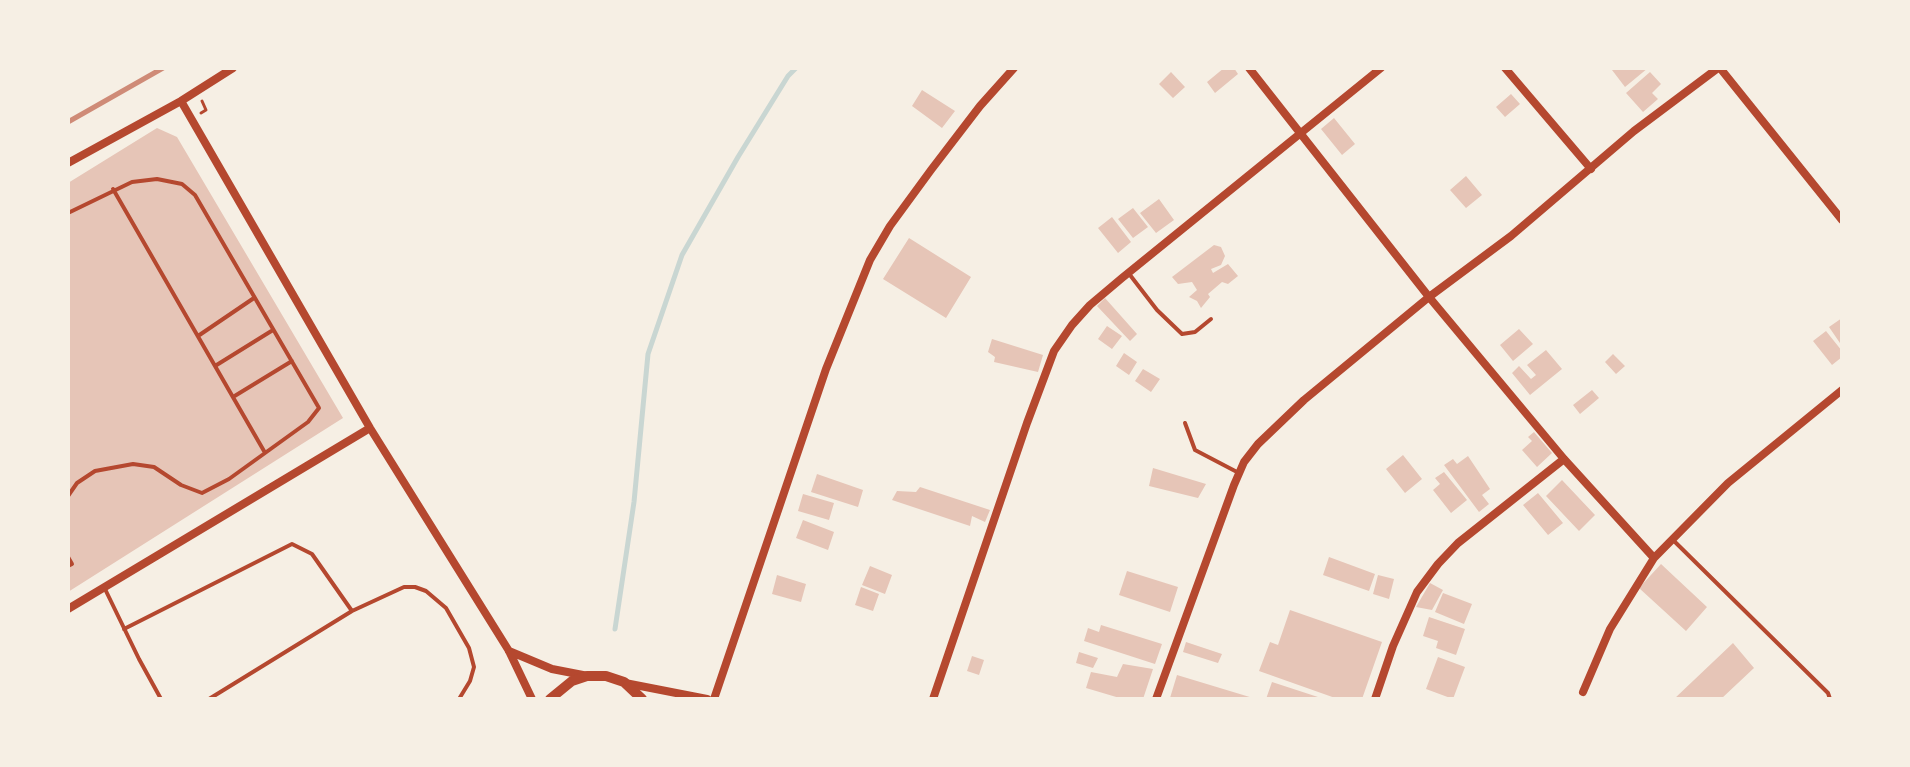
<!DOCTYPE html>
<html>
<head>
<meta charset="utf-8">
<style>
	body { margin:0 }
	#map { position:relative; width:1910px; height:767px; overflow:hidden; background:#f6efe4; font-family:Jost,sans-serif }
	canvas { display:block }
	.frame { position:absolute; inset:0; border:70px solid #f6efe4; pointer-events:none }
</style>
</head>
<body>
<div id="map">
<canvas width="1910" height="767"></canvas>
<div class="frame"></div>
</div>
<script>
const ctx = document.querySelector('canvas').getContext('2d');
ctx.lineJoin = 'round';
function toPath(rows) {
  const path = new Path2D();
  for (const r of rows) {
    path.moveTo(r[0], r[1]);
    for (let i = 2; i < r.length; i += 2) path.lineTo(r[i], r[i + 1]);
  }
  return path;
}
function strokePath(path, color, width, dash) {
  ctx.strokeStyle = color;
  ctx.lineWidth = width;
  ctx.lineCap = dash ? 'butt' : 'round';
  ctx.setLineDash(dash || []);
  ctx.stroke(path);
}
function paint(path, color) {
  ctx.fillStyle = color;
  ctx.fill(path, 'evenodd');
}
const stream = toPath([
	[615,629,634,502,648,354,682,255,738,157,788,76,796,68]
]);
const building = toPath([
	[1224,68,1234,68,1238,74,1215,93,1207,82],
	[1615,68,1648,68,1625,87,1612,70],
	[1171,72,1185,87,1173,98,1159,84],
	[1650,72,1661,84,1652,93,1658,99,1643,112,1626,93],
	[922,90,955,111,942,128,912,106],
	[1511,94,1520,104,1505,117,1496,107],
	[1334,118,1355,144,1342,155,1321,129],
	[157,128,177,137,343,418,68,592,68,183],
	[1466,176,1482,195,1466,208,1450,190],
	[1159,199,1174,220,1156,233,1140,213],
	[1133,208,1148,227,1133,238,1118,219],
	[1112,217,1131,242,1118,253,1098,228],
	[909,238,971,277,946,318,883,279],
	[1214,245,1221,247,1225,256,1221,265,1211,269,1213,273,1228,264,1238,276,1228,284,1222,282,1208,294,1210,297,1201,308,1197,301,1189,297,1197,290,1192,282,1178,284,1172,277],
	[1105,298,1137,334,1130,341,1097,306],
	[1842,318,1842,346,1829,327],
	[1107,326,1122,336,1112,349,1098,339],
	[1519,329,1533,344,1513,361,1500,345],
	[1826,331,1842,351,1842,357,1832,365,1813,341],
	[992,339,1043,355,1038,372,994,362,995,357,988,352],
	[1546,350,1562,369,1530,395,1512,373,1519,366,1531,379,1536,375,1527,365],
	[1124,353,1137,362,1129,375,1116,366],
	[1613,354,1625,366,1616,374,1605,362],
	[1143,369,1160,379,1151,392,1135,381],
	[1592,390,1599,398,1580,414,1573,405],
	[1534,432,1552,453,1537,467,1522,450,1532,441,1528,437],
	[1403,455,1422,479,1405,493,1386,469],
	[1468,456,1490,489,1482,495,1489,504,1479,512,1444,465,1453,459,1457,464],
	[1153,468,1206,484,1198,498,1149,486],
	[1444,472,1467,500,1451,513,1433,490,1440,484,1435,478],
	[817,474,863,490,858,507,811,492],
	[1562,480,1595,515,1579,531,1546,496],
	[920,487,990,510,985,522,972,516,970,526,892,500,897,491,916,492],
	[1538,493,1563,523,1548,535,1523,505],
	[803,494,834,503,829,520,798,511],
	[803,520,834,532,828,550,796,538],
	[1329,557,1375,574,1369,591,1323,575],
	[1661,564,1707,607,1686,631,1639,588],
	[870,566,892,575,885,594,862,585],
	[1127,571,1178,587,1170,612,1119,595],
	[777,575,806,584,801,602,772,594],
	[1378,575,1394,579,1389,599,1373,594],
	[1430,583,1443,590,1432,610,1416,607],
	[861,587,879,594,873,611,855,605],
	[1443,593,1472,604,1464,624,1435,612],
	[1290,610,1382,642,1362,699,1338,699,1259,671,1270,642,1278,645],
	[1429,617,1465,629,1456,655,1436,648,1438,641,1423,636],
	[1101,625,1162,644,1155,664,1084,641,1088,628,1099,632],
	[1186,642,1222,654,1218,663,1183,652],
	[1733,643,1754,668,1721,699,1674,699],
	[1079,652,1098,658,1093,668,1076,663],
	[972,656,984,660,979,675,967,671],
	[1438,657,1465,667,1453,699,1426,689],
	[1123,664,1153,669,1143,699,1123,699,1086,688,1091,672,1117,677],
	[1177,675,1253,698,1253,699,1170,698],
	[1272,682,1321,698,1321,699,1266,699]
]);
const path = toPath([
	[201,113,206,110,202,101]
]);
const service = toPath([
	[113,189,264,451],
	[68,213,132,182,157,179,182,184,195,195,319,408,308,422,229,479,202,493,181,485,154,467,133,464,95,471,77,483,68,496],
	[1130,275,1157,310,1182,334,1195,332,1211,319],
	[198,336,254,298],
	[215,366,273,330],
	[233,397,292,361],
	[1185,423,1195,450,1237,472],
	[1672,539,1828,693,1830,699],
	[68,557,72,564,68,566],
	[105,589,139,659,161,699],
	[124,629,292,544,312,554,352,611],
	[209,699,352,611,404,587,415,587,426,591,446,608,469,648,474,667,470,681,459,699]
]);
const minor = toPath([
	[1249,68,1429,297,1564,459,1654,558],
	[1505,68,1591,169],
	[1720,68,1842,220],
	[181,101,370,428,509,651,532,699],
	[68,163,181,101,233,68],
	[68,609,370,428],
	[509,651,552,669,588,676],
	[625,683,707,699],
	[1583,692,1610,629,1654,558,1728,483,1842,390],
	[714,699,826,369,870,260,890,226,931,170,980,106,1014,68],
	[933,699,1027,423,1054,351,1072,325,1090,305,1122,278,1381,68],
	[1156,699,1234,485,1244,462,1258,444,1304,400,1429,297,1511,236,1634,131,1718,68],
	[1375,699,1393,646,1417,592,1438,564,1458,543,1564,459]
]);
const tertiary = toPath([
	[550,699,572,681,587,676,606,676,624,682,642,699]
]);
const rail = toPath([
	[68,122,163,68]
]);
strokePath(stream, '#c9d6d2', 5);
paint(building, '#e6c5b7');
strokePath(path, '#b5482f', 3);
strokePath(service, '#b5482f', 4);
strokePath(minor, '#b5482f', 8);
strokePath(tertiary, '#b5482f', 10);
strokePath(rail, '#cf8b77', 5);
</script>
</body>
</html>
